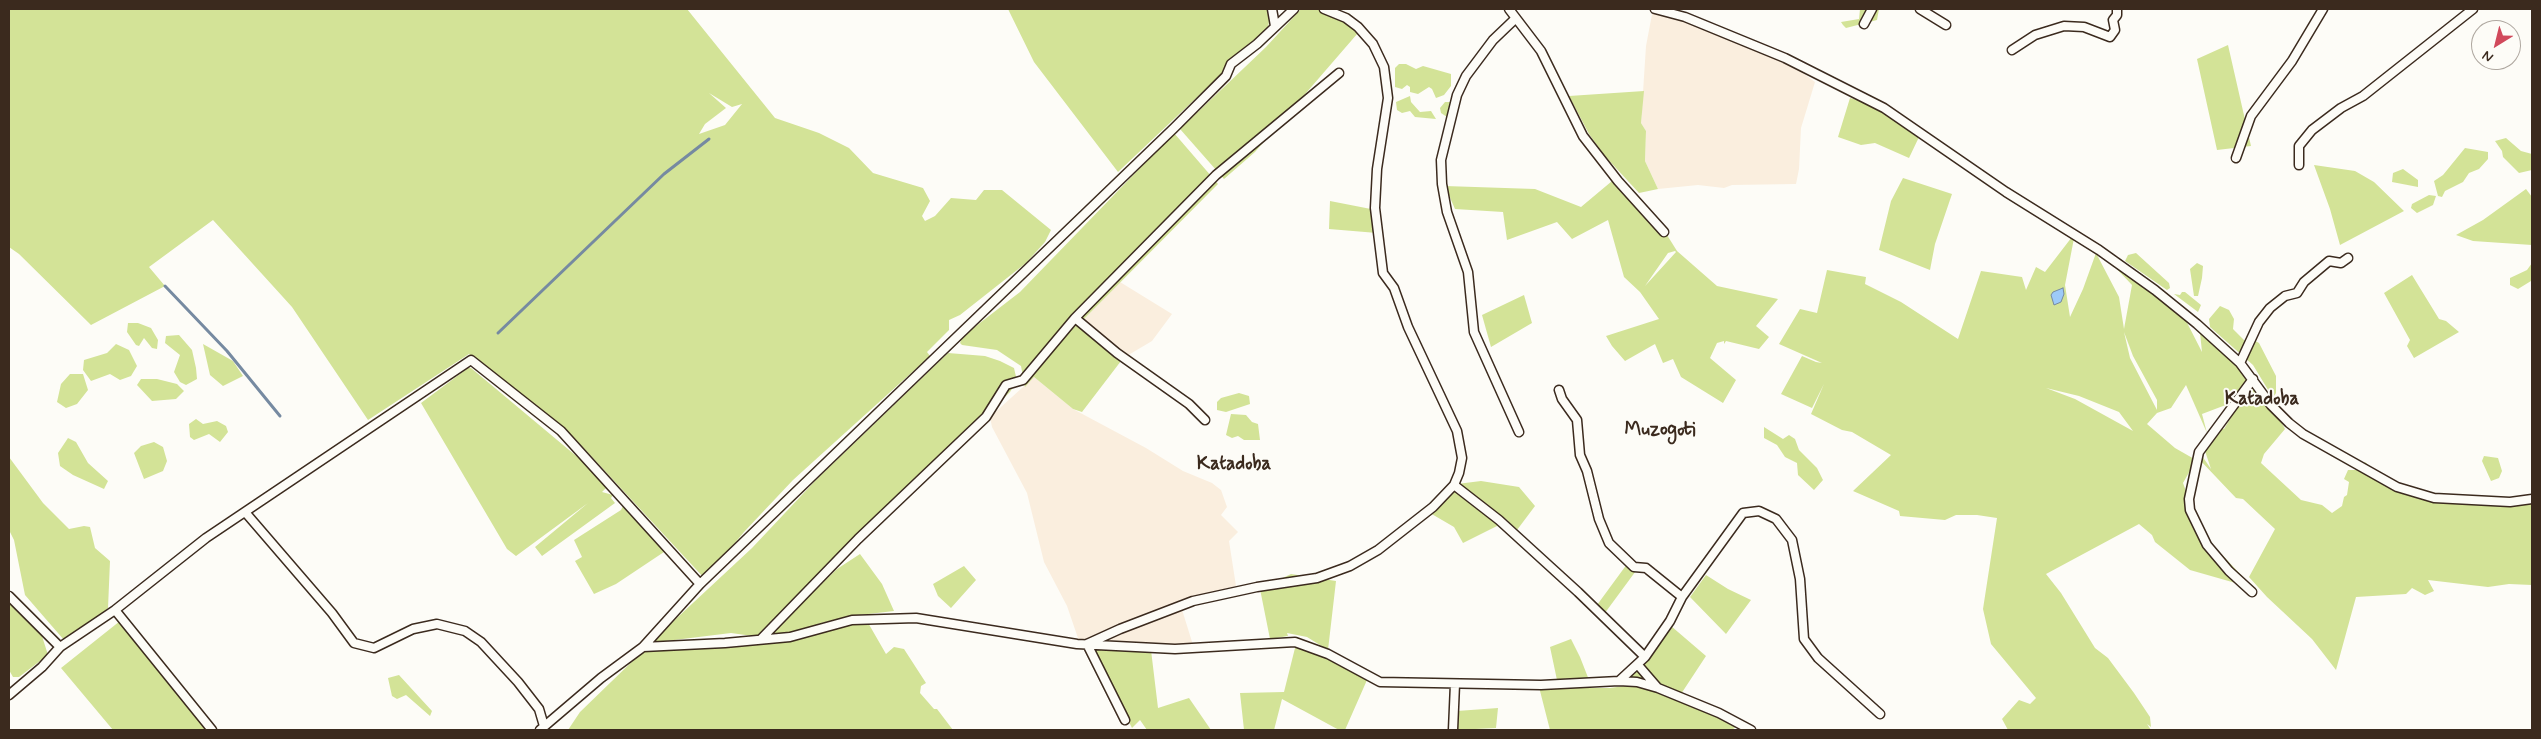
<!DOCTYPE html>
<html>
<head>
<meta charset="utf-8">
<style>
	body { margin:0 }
	#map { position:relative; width:2541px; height:739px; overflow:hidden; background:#fdfcf7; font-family:Mynerve,sans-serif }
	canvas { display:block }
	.frame { position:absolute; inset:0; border:10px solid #3b2a1e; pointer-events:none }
	.north { position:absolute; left:2471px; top:20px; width:50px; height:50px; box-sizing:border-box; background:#fdfcf7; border:1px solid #afa8a0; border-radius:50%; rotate:216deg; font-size:14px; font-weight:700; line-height:20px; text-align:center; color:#3b2a1e }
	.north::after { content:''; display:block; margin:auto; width:18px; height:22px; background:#d1495b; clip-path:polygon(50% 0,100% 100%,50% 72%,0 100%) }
</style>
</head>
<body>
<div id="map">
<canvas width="2541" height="739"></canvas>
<div class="frame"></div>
<div class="north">N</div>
</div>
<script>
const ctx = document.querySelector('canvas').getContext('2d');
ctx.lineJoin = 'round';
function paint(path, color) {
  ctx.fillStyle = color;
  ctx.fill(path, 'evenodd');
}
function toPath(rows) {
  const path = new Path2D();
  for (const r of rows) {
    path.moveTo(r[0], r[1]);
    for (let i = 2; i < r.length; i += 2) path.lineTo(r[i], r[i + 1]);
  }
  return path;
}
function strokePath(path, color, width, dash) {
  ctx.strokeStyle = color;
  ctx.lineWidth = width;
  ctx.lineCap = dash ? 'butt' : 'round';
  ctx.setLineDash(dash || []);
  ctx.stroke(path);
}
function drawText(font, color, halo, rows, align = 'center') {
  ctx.font = font + ' Mynerve,sans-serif';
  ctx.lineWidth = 4;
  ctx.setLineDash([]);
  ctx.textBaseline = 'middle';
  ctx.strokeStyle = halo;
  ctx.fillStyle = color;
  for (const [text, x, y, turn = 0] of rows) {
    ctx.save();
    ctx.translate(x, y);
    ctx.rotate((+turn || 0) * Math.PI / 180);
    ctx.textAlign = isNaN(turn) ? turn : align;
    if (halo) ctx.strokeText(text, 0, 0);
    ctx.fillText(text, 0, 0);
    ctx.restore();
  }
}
const built = toPath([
	[1653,9,1661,9,1792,65,1815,82,1801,128,1799,169,1796,184,1732,185,1724,188,1698,185,1658,189,1645,161,1646,131,1641,123,1646,46],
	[1120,282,1172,314,1152,341,1125,357,1083,320],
	[1034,377,1073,409,1146,448,1183,471,1212,483,1221,490,1227,507,1221,515,1238,532,1229,541,1236,586,1179,600,1193,645,1079,641,1067,606,1044,562,1027,493,992,427,990,417]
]);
const green = toPath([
	[9,9,687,9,775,118,819,133,849,148,873,173,923,188,930,201,922,216,925,221,935,216,951,198,976,200,984,190,1002,190,1051,230,1045,242,1026,263,960,315,949,320,949,330,927,352,930,356,793,480,744,532,705,579,578,442,469,354,368,420,292,307,213,220,149,267,165,286,91,325,19,254,9,247],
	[709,93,732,107,742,104,725,125,699,134,705,124,726,108],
	[1008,9,1270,9,1268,30,1118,172,1034,62],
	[1301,9,1328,9,1348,13,1364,26,1255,152,1224,179,1180,129,1266,47],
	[1860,9,1879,9,1877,20,1846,28,1843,25,1841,22,1859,19],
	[2228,45,2251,146,2217,150,2197,59],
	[1399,64,1406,64,1416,69,1423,66,1451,74,1451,86,1444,95,1436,98,1432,89,1429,87,1418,94,1410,92,1410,87,1407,85,1402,89,1395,87,1395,68],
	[1644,91,1641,123,1646,131,1645,161,1658,189,1639,193,1604,155,1589,134,1569,96],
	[1410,96,1411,102,1420,112,1431,111,1436,119,1415,117,1410,111,1402,113,1397,110,1396,102],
	[1850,98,1877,105,1919,137,1909,158,1875,143,1861,145,1838,137],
	[1445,102,1453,102,1454,106,1447,117,1441,113,1440,108],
	[1174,133,1218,184,1079,324,1121,361,1082,412,1073,409,1034,377,1025,387,1021,366,997,350,962,345,960,343,963,336,1020,292],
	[2506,138,2521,151,2532,154,2532,170,2519,173,2503,157,2502,151,2495,141],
	[2465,148,2488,152,2488,159,2479,169,2469,173,2463,182,2445,191,2442,197,2438,196,2434,181,2443,175],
	[2314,165,2355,171,2374,182,2404,211,2340,245,2330,209],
	[2403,169,2418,180,2418,187,2392,182,2393,173],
	[1618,176,1662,227,1677,251,1717,286,1778,299,1756,326,1769,337,1759,349,1726,341,1724,344,1724,341,1717,343,1710,358,1736,380,1723,403,1681,377,1673,359,1663,363,1655,344,1625,361,1612,346,1606,336,1659,319,1640,292,1624,277,1608,220,1572,239,1557,222,1507,240,1503,212,1455,209,1445,186,1535,189,1581,207],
	[1675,251,1676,252,1645,286,1668,253],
	[1903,178,1952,194,1935,244,1930,270,1879,250,1891,201],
	[2526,189,2532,197,2532,245,2473,241,2456,235,2483,220],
	[2429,195,2436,196,2433,205,2417,213,2411,208,2412,204],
	[1330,201,1376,210,1377,233,1329,229],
	[2075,233,2065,285,2070,317,2083,289,2096,253,2119,297,2124,329,2132,285,2096,247,2179,307,2202,352,2199,323,2236,357,2277,414,2285,429,2264,454,2261,463,2301,500,2322,505,2332,513,2342,506,2344,497,2347,495,2349,482,2344,479,2348,470,2358,470,2365,462,2396,491,2418,493,2419,498,2449,504,2532,504,2532,585,2509,584,2488,587,2428,580,2434,591,2425,595,2412,588,2406,594,2356,597,2336,670,2312,639,2267,597,2249,577,2275,529,2243,499,2236,498,2197,457,2200,453,2211,469,2204,448,2212,429,2224,429,2245,394,2247,382,2234,408,2231,403,2202,414,2207,433,2186,385,2171,408,2157,413,2147,424,2175,448,2196,460,2183,483,2195,516,2202,529,2214,546,2253,588,2190,570,2155,542,2152,535,2139,524,2046,574,2061,593,2095,648,2108,658,2134,693,2150,717,2151,727,2147,724,2151,730,2008,730,2002,719,2019,700,2030,704,2036,698,1991,644,1983,609,1997,518,1977,515,1956,515,1945,520,1900,516,1899,511,1853,491,1891,455,1852,432,1842,430,1811,414,1824,384,1812,408,1781,394,1802,356,1816,362,1822,363,1779,344,1800,309,1817,313,1827,270,1866,277,1865,284,1901,302,1958,339,1981,271,2022,277,2026,290,2036,267,2045,272],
	[2124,332,2133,356,2157,400,2157,410,2130,358],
	[2046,388,2079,396,2119,412,2133,431,2075,399],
	[2136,253,2169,283,2170,288,2167,290,2125,261,2128,255],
	[2197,263,2203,266,2202,278,2198,296,2194,296,2190,269],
	[2532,263,2531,281,2518,289,2510,285,2510,278,2527,270],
	[2412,275,2439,319,2446,321,2459,332,2414,358,2407,346,2410,340,2384,293],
	[2182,292,2185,292,2201,305,2198,312,2174,294,2180,295],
	[1524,295,1532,323,1491,347,1482,315],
	[2220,306,2229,310,2234,319,2233,329,2246,342,2252,339,2259,343,2276,376,2276,393,2273,398,2253,365,2210,327,2209,319],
	[128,323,138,323,151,328,158,340,157,349,152,348,144,338,139,346,136,345,127,332],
	[179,335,192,350,196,368,197,379,186,385,180,382,174,372,180,355,165,343,166,336],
	[116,344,129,350,137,366,131,376,120,380,110,374,91,381,83,370,84,360,107,353],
	[203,344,233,361,243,376,223,386,210,375],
	[948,353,985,356,1000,361,1014,368,1017,381,1010,392,760,637,731,633,650,643,752,548,816,480],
	[468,368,471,368,593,470,607,487,602,492,613,495,611,498,615,503,542,556,535,547,588,503,516,556,507,549,421,403],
	[70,374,83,374,88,390,77,404,66,408,57,402,61,384],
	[141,379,157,379,177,384,184,391,176,399,152,401,137,385],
	[1239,393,1249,396,1250,404,1226,412,1217,410,1217,402,1221,398],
	[1231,414,1246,415,1252,422,1258,424,1260,440,1244,440,1238,436,1232,438,1226,435],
	[196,419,203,424,217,421,226,426,228,432,220,442,209,434,194,440,190,437,189,424],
	[1764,427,1783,439,1789,435,1795,439,1799,450,1817,468,1823,480,1814,490,1798,475,1797,463,1785,457,1777,445,1764,438],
	[68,438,76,442,88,463,108,481,104,489,73,475,60,466,58,453],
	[154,442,163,447,167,461,163,471,144,479,134,453,141,446],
	[2484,456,2498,458,2502,471,2499,478,2491,481,2482,461],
	[9,457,43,503,69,529,84,526,90,527,95,548,110,561,108,608,79,634,64,640,25,595,14,540,9,530],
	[1481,481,1519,487,1535,506,1517,530,1507,520,1457,484],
	[1454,489,1501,524,1463,543,1454,527,1430,513],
	[623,506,667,550,616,584,594,594,575,561,582,557,574,540,621,510],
	[860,554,882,584,894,611,851,616,821,623,791,634,768,636,837,569],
	[1630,560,1641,564,1599,621,1597,605],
	[964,566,976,580,951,608,938,596,933,584],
	[1291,574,1336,581,1328,650,1307,637,1287,633,1288,636,1270,639,1260,589],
	[1706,575,1728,589,1751,600,1726,634,1690,597],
	[9,598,42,636,48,655,19,677,13,677,9,670],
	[120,621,213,730,113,730,61,668],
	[867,621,886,654,894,647,904,649,926,683,921,686,920,693,934,709,937,709,953,730,568,730,580,712,644,650,733,641,759,644,783,641,800,639,851,622],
	[1671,626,1706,656,1681,694,1637,678,1626,681,1650,657],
	[1571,639,1580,657,1589,680,1557,680,1550,647],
	[1296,644,1329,657,1367,680,1345,730,1339,730,1282,699,1274,730,1244,730,1240,693,1284,692],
	[1091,647,1151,650,1158,708,1189,698,1211,730,1147,730,1140,720,1132,728],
	[399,675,432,711,430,716,406,695,397,699,392,696,388,678],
	[1638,684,1738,725,1732,730,1550,730,1539,687,1610,688],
	[1498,708,1496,728,1455,730,1457,711]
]);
const water = toPath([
	[2063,288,2064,294,2061,302,2054,305,2051,295,2053,292,2063,288]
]);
const stream = toPath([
	[165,286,227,351,280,416],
	[498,333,664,174,709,139]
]);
const street = toPath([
	[1272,9,1275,26],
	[1509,9,1541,51,1583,136,1618,181,1664,232],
	[1655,9,1685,17,1785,58,1884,108,2006,192,2099,250,2155,290,2197,324,2240,363,2271,405,2289,423,2303,434,2397,487,2434,498,2510,502,2532,499],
	[1920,9,1946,25],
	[1515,19,1493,40,1466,76,1457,95,1441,160,1442,184,1447,212,1468,272,1474,332,1519,432],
	[1864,24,1872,9],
	[2012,50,2035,35,2064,26,2084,27,2110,37,2115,30,2113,20,2117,15,2117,9],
	[2236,158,2251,116,2292,61,2323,9],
	[2299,165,2299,146,2312,130,2341,108,2363,96,2473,9],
	[1075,318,1117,353,1189,404,1205,420],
	[2240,363,2259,322,2270,308,2285,296,2297,293,2304,282,2329,261,2341,263,2348,258],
	[1559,390,1562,399,1577,420,1580,455,1587,471,1599,519,1609,543,1634,567,1646,568,1682,597],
	[1454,485,1499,520,1578,592,1645,657],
	[245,512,332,613,354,643,374,648,413,629,437,624,465,631,481,642,518,682,539,709,544,726],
	[2252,592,2229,571,2207,545,2190,510,2189,499,2199,452,2253,379],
	[9,596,60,647],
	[115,610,212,730],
	[761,639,858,539,986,417,1006,385,1023,380,1075,318,1216,175,1339,73],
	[643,647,725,643,790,637,852,620,916,618,1077,644,1175,649,1295,642,1328,654,1380,682,1541,685,1619,681,1645,657,1670,621,1682,597,1743,513,1759,511,1776,519,1792,540,1800,579,1804,639,1818,658,1880,714],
	[1638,665,1657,687],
	[1619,681,1637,682,1658,688,1719,713,1751,730],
	[9,695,42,667,60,647,115,610,206,538,471,360,561,431,700,584],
	[1125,720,1087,644,1120,629,1193,601,1257,587,1317,578,1350,566,1378,550,1433,507,1454,485,1459,473,1462,458,1457,431,1408,327,1394,288,1383,273,1375,208,1377,169,1388,98,1384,67,1373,44,1358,27,1346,18,1324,9],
	[540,730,601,678,643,647,700,584,1174,128,1226,76,1231,64,1257,44,1294,9],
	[1453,730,1455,684]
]);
const quarterNames = [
	["Katadoba",2262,400],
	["Muzogoti",1660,431],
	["Katadoba",1234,465]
];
paint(built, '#faeede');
paint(green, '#d3e397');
paint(water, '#9dcaf8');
strokePath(water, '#768aa1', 1);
strokePath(stream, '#768aa1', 3);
strokePath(street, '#3b2a1e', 11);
strokePath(street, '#fdfcf7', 8);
drawText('bold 19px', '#3b2a1e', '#fdfcf7', quarterNames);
</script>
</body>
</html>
